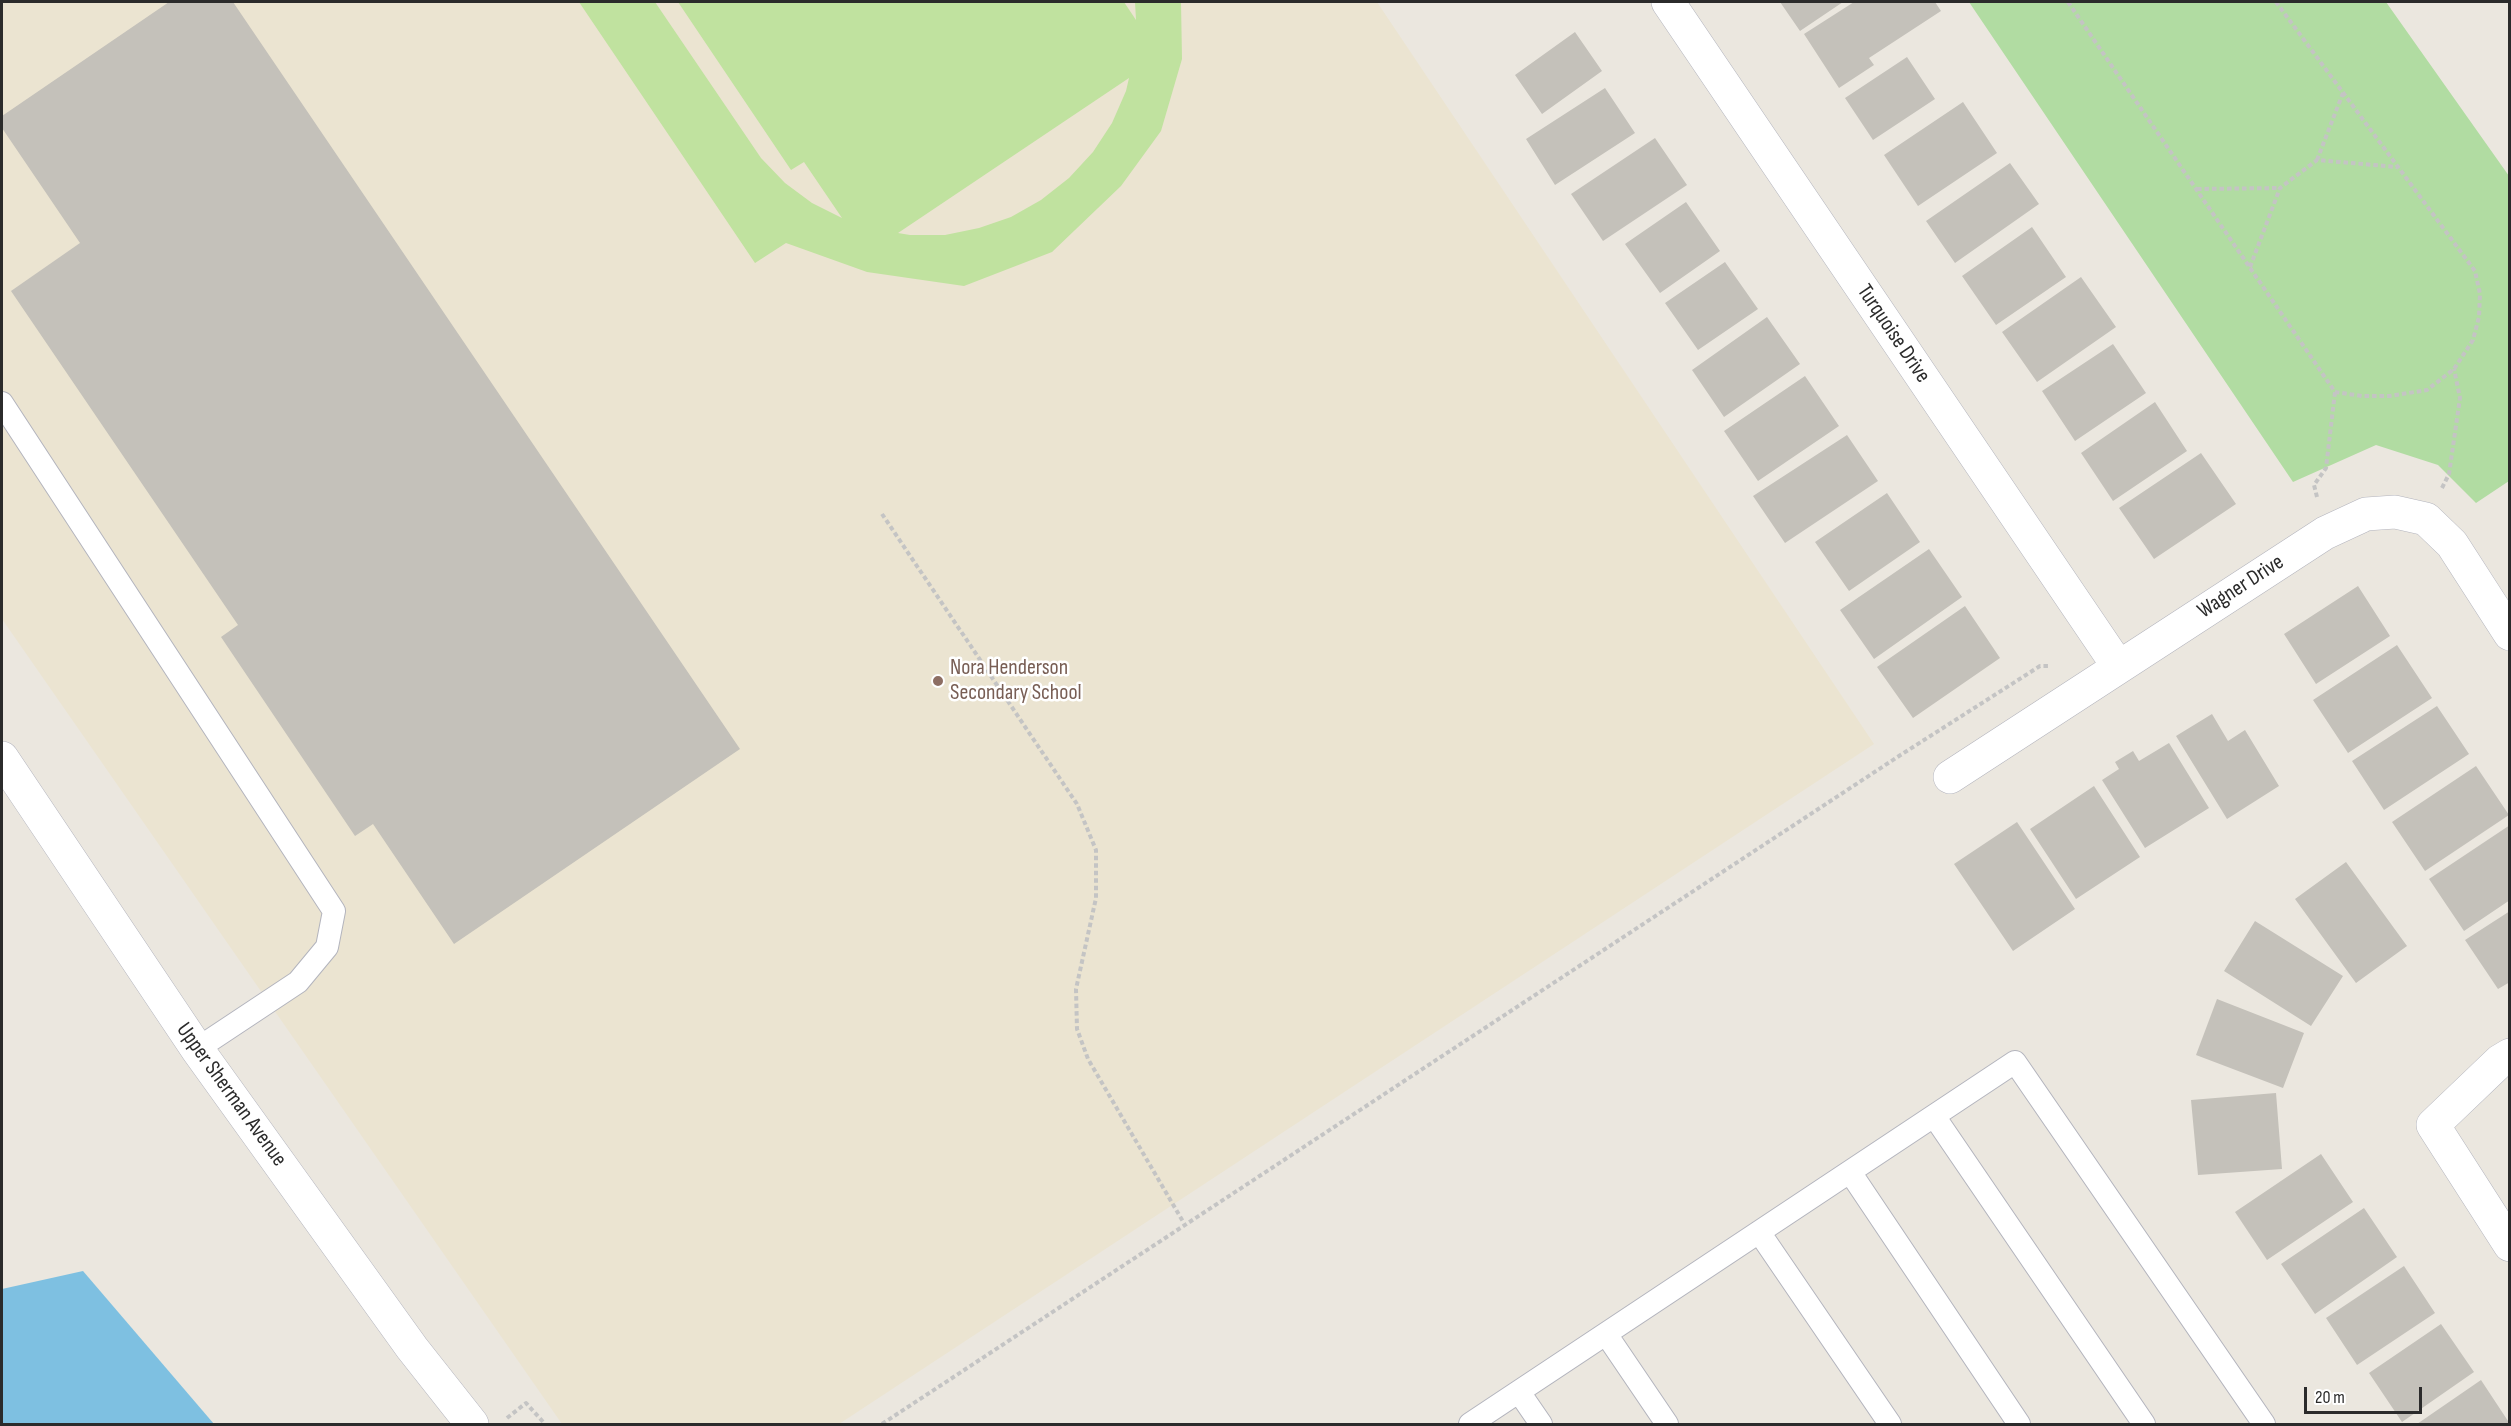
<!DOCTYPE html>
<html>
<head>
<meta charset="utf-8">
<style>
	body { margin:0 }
	#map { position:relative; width:2511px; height:1426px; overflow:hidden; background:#ebe7df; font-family:"Sofia Sans Condensed",sans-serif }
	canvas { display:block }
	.frame { position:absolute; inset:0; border:3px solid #2b2b2b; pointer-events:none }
	.scale { position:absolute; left:2304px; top:1387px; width:118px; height:27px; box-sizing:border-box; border:3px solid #2b2b2b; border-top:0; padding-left:8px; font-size:18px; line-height:21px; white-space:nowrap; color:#2b2b2b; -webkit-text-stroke:4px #fff; paint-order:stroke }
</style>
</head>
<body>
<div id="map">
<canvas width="2511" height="1426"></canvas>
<div class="frame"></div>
<div class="scale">20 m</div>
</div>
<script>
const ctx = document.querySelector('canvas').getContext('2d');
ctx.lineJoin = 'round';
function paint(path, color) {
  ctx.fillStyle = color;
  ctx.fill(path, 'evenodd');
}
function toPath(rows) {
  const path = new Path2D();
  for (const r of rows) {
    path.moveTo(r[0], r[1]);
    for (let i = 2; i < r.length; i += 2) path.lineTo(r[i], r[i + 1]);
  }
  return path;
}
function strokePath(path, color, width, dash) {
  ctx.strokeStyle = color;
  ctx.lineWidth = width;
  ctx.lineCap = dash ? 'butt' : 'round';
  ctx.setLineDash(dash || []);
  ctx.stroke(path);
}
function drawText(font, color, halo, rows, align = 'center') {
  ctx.font = font + ' "Sofia Sans Condensed",sans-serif';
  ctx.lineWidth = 5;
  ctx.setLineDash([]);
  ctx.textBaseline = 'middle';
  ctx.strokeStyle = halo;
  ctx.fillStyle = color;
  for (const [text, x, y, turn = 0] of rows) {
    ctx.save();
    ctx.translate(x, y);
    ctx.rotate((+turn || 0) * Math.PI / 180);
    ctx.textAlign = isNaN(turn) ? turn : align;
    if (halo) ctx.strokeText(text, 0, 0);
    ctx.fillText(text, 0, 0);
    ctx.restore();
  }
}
const education = toPath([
	[2,2,1377,2,1874,744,839,1424,562,1424,2,619]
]);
const green = toPath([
	[1969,2,2386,2,2509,176,2509,481,2476,503,2438,465,2376,445,2293,482]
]);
const pitch = toPath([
	[579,2,655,2,761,158,785,183,812,203,842,218,804,162,791,170,678,2,1124,2,1136,20,1135,2,1181,2,1182,59,1161,131,1121,186,1052,252,964,286,867,272,786,243,755,263],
	[1129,78,1126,91,1112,123,1093,152,1069,178,1041,200,1011,217,979,228,945,235,910,235,898,233]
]);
const water = toPath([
	[83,1271,214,1424,2,1424,2,1289]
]);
const building = toPath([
	[169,2,233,2,740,749,454,944,373,824,355,836,221,637,238,625,11,291,80,243,2,128,2,116],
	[1780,2,1843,2,1800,31],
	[1854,2,1935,2,1941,11,1869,58,1874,65,1839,88,1804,34],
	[1575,32,1602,71,1542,114,1515,75],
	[1907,57,1935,99,1873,140,1845,98],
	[1605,88,1635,133,1555,185,1526,139],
	[1963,102,1997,153,1918,206,1884,155],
	[1655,138,1687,185,1603,241,1571,194],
	[2010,163,2039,204,1955,263,1926,221],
	[1686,202,1720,251,1660,293,1625,244],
	[2032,227,2066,277,1996,325,1962,276],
	[1725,262,1758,309,1698,350,1665,303],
	[2081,277,2116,327,2037,382,2002,332],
	[1767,317,1800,364,1724,417,1692,370],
	[2113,344,2146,393,2075,441,2042,391],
	[1805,376,1839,426,1758,481,1724,431],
	[2155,402,2187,451,2113,501,2081,453],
	[1847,435,1878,481,1785,543,1753,496],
	[2201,453,2236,504,2154,559,2119,508],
	[1887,493,1920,542,1849,591,1815,542],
	[1929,549,1962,597,1874,659,1840,610],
	[2358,586,2390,636,2316,684,2284,634],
	[1965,606,2000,658,1913,718,1877,667],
	[2397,645,2432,698,2348,753,2313,700],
	[2437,706,2469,754,2384,810,2352,761],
	[2212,714,2228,741,2245,730,2279,786,2227,819,2176,736],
	[2169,743,2209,808,2145,848,2102,780,2119,769,2115,762,2133,751,2139,761],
	[2476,766,2509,815,2425,871,2392,822],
	[2094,786,2140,857,2076,899,2030,829],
	[2017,822,2075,909,2013,951,1954,864],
	[2510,825,2510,900,2464,931,2429,879],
	[2346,862,2407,946,2356,983,2295,899],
	[2510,911,2510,982,2498,989,2465,940],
	[2255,921,2343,976,2311,1026,2224,971],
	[2217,999,2304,1033,2283,1088,2196,1055],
	[2276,1093,2282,1169,2198,1175,2191,1100],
	[2321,1154,2353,1202,2267,1260,2235,1212],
	[2364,1208,2397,1257,2315,1314,2281,1264],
	[2404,1266,2435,1313,2357,1365,2326,1318],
	[2441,1324,2474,1372,2402,1422,2369,1373],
	[2481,1380,2510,1424,2417,1424]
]);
const path = toPath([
	[2068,2,2335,392,2362,396,2390,396,2427,390,2454,369,2473,340,2479,317,2480,294,2475,271,2276,2],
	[2317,160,2343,93],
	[2197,189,2280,188],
	[2250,267,2280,188,2317,160,2397,167],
	[2442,488,2449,474,2460,398,2454,369],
	[2317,497,2314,485,2326,468,2335,392],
	[882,514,1077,804,1096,850,1096,898,1076,989,1077,1029,1088,1059,1185,1225],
	[507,1418,526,1403,545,1424],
	[882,1424,1899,756,2040,666,2050,666]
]);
const service = toPath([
	[2,403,334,911,327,947,298,982,197,1049],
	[1934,1116,2144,1424],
	[1850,1172,2019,1424],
	[1759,1232,1890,1424],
	[1606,1334,1667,1424],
	[1519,1392,1541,1424],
	[1470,1424,2015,1062,2264,1424]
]);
const minor = toPath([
	[1668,2,2118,666],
	[2,758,197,1049,412,1348,472,1424],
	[1950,777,2325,533,2366,514,2395,512,2426,519,2452,544,2510,634],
	[2510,1055,2500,1061,2433,1125,2510,1245]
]);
const markers = [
	[938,681,6,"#8d6e63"]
];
const streetNames = [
	["Turquoise Drive",1893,334,56],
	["Wagner Drive",2241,587,-33],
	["Upper Sherman Avenue",231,1095,54]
];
const educationNames = [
	["Nora Henderson",950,668],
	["Secondary School",950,693]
];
paint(education, '#ebe4d1');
paint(green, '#b1dca2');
paint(pitch, '#c0e29f');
paint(water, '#7ec0e1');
paint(building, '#c4c1ba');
strokePath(service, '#b3b4bd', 24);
strokePath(minor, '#b3b4bd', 34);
strokePath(path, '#c4c4c4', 4, [4.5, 3]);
strokePath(service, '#fff', 22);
strokePath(minor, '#fff', 33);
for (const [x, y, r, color] of markers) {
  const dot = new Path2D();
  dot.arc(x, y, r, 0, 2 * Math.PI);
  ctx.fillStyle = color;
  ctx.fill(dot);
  strokePath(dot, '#fff', 2);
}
drawText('22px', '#2b2b2b', '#fff', streetNames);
drawText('22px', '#785e54', '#fff', educationNames, 'left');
</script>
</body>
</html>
